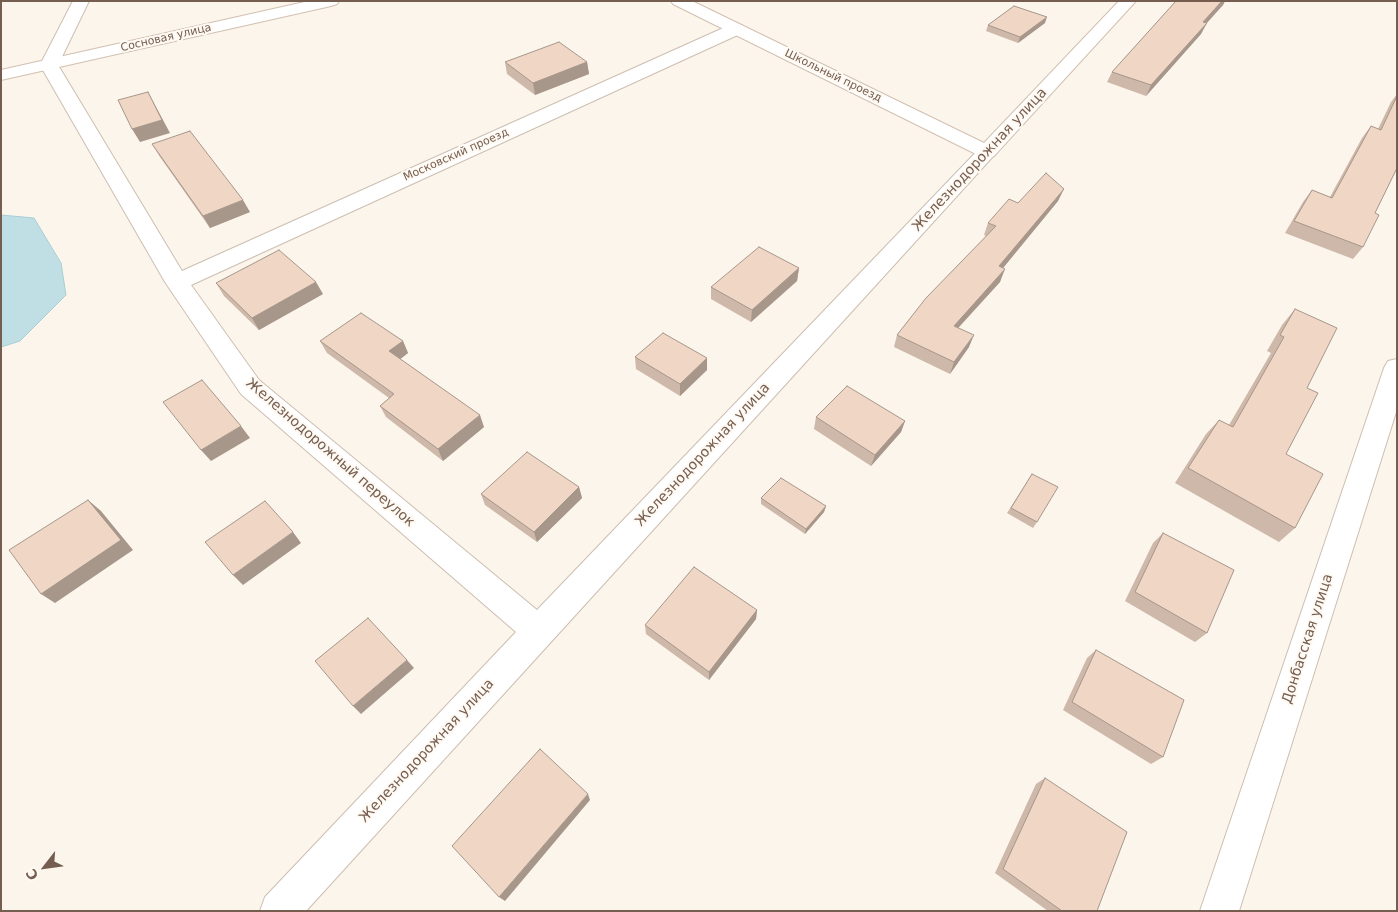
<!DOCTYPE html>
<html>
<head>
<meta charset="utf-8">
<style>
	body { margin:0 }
	#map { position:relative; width:1398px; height:912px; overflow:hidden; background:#fbf5eb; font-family:"DejaVu Sans",sans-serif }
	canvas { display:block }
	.frame { position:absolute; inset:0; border:2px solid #755d4f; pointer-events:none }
	.north { position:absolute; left:20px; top:842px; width:50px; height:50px; -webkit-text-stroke:4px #fef9f2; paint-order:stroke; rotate:240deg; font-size:14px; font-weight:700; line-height:20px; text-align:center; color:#755d4f }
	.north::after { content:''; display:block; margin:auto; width:18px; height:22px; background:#755d4f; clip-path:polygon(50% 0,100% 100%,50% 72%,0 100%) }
</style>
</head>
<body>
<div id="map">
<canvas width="1398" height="912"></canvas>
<div class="frame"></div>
<div class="north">С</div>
</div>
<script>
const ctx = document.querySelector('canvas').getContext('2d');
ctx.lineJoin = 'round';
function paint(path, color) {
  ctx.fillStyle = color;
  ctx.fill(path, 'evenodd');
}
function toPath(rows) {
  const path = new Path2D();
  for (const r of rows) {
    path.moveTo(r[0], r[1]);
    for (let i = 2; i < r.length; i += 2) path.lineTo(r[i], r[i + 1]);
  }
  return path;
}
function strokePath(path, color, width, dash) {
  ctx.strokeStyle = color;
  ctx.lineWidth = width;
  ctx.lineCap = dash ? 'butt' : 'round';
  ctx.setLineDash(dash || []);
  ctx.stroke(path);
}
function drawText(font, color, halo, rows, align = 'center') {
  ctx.font = font + ' "DejaVu Sans",sans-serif';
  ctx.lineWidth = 4;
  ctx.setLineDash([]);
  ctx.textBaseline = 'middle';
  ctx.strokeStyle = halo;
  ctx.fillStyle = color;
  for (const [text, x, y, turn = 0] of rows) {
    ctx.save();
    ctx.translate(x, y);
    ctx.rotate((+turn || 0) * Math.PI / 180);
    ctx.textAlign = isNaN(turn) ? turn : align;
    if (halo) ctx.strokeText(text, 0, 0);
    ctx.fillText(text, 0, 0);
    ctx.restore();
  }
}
const water = toPath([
	[1,215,34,218,61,263,66,295,20,341,1,347,1,215]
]);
const street = toPath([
	[73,1,89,1,58,65,182,271,730,25,742,25,744,29,742,33,191,285,259,380,537,610,980,148,987,146,994,148,997,152,306,911,260,911,265,897,516,632,241,394,165,282,40,65,73,1],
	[1397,359,1397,409,1239,911,1200,911,1384,368,1388,361,1397,359]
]);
const secondary = toPath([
	[309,1,339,1,337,4,331,6,1,80,1,70,309,1],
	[671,1,692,1,984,143,1119,1,1136,1,994,156,987,158,980,156,673,4,671,1]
]);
const wall = toPath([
	[1176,1,1225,1,1223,5,1206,23,1201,34,1146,96,1107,82,1112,72],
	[1045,23,1018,43,986,31,988,25],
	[505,62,587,62,589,74,535,95,507,74],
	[1397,94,1397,168,1375,213,1363,247,1353,259,1285,233,1303,202,1312,190,1330,197,1362,138,1371,126,1378,129,1391,102],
	[152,144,250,212,210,228,160,157],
	[1058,201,1003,268,1000,282,958,328,969,347,950,374,894,347,897,335,986,236,984,235,988,223,1018,203],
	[799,268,797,281,751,322,711,299,711,287],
	[216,283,323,294,259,330,224,296],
	[1295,309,1307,388,1286,454,1295,528,1279,542,1175,483,1206,434,1219,420,1229,425,1271,353,1267,351,1282,325],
	[320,341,403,341,408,353,400,359,484,427,443,461,386,417,380,406,389,398,327,353],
	[635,357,707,358,707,370,680,396,636,369],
	[816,417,905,421,901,432,871,466,814,429],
	[1032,474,1037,522,1033,528,1007,513],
	[579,487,582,498,537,542,485,505,481,494],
	[761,498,826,506,824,512,805,534,761,504],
	[1163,533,1207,633,1195,642,1125,601,1153,543],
	[757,610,756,619,709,680,646,634,645,625],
	[1096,650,1163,757,1151,764,1063,710,1087,658],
	[1045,778,1097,911,1048,911,995,873,1036,784]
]);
const shadedWall = toPath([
	[1222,1,1225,1,1223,5,1198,33,1203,22],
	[1047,17,1045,23,1018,43,1020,37],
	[1207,23,1201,34,1146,96,1151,85],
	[587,62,589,74,535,95,533,83],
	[148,92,170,133,140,142,132,129],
	[1064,189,1058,201,994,279,999,266],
	[243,200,250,212,210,228,203,216],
	[799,268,797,281,751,322,752,310],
	[1005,269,1000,282,949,338,954,326],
	[316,282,323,294,259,330,252,318],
	[974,335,969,347,950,374,954,362],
	[403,341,408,353,394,364,389,351],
	[707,358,707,370,680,396,680,384],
	[480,415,484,427,443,461,438,449],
	[905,421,901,432,871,466,875,455],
	[241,426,250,438,211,461,201,450],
	[579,487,582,498,537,542,534,532],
	[88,500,101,511,133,550,55,603,41,594],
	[826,506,824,512,805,534,806,529],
	[293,532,301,543,243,585,233,575],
	[757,610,756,619,709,680,709,672],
	[407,660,414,668,361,714,353,706],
	[588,794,590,800,505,901,499,897]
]);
const building = toPath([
	[1176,1,1222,1,1203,22,1207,23,1151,85,1112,72,1176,1],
	[1014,6,1047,17,1020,37,988,25,1014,6],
	[559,42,587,62,533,83,505,62,559,42],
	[148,92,162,120,132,129,118,100,148,92],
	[1397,96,1397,168,1375,213,1379,215,1363,247,1294,221,1312,190,1332,198,1371,126,1381,130,1397,96],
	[190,131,243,200,203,216,152,144,190,131],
	[1046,173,1064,189,999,266,1005,269,954,326,974,335,954,362,897,335,926,298,996,226,988,223,1009,199,1018,203,1046,173],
	[759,247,799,268,752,310,711,287,759,247],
	[279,250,316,282,252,318,216,283,279,250],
	[1295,309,1337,328,1307,388,1318,393,1286,454,1323,474,1295,528,1188,468,1219,420,1233,427,1284,337,1280,335,1295,309],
	[361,313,403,341,389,351,480,415,438,449,380,406,394,394,320,341,361,313],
	[663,333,707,358,680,384,635,357,663,333],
	[202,380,241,426,201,450,163,402,202,380],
	[847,386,905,421,875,455,816,417,847,386],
	[527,452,579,487,534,532,481,494,527,452],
	[1032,474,1058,487,1037,522,1011,508,1032,474],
	[781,478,826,506,806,529,761,498,781,478],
	[88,500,121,540,41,594,9,550,88,500],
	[265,501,293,532,233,575,205,542,265,501],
	[1163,533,1234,570,1207,633,1135,592,1163,533],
	[694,567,757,610,709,672,645,625,694,567],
	[368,618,407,660,353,706,315,661,368,618],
	[1096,650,1184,700,1163,757,1072,702,1096,650],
	[540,749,588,794,499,897,452,846,540,749],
	[1045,778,1127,832,1097,911,1062,911,1003,869,1045,778]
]);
const farStreetnames = [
	["Сосновая улица",166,38,-13],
	["Школьный проезд",833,76,26],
	["Московский проезд",456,155,-24]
];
const streetNames = [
	["Железнодорожная улица",980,160,-47],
	["Железнодорожный переулок",330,453,41],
	["Железнодорожная улица",703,455,-47],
	["Донбасская улица",1308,639,-72],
	["Железнодорожная улица",427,751,-47]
];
paint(water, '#c0dfe4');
strokePath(water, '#a7ced5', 1);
strokePath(street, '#cdbeb1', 2);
strokePath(secondary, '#d2c0b1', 2);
paint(street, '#fff');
paint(secondary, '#fff');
paint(wall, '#ceb8a9');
paint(shadedWall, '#a7968a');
paint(building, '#efd6c5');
strokePath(building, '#a7968a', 1);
drawText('11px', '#755d4f', '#fef9f2', farStreetnames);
drawText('14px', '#755d4f', '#fef9f2', streetNames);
</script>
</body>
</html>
